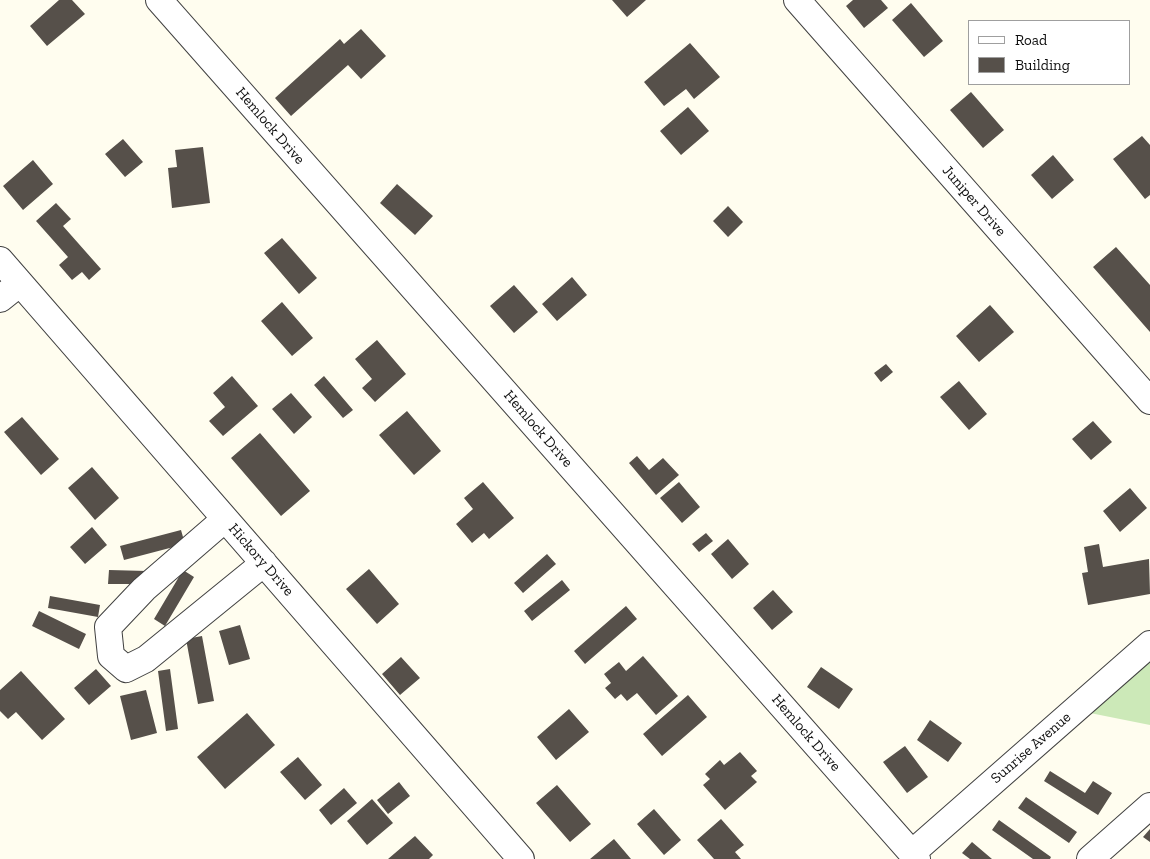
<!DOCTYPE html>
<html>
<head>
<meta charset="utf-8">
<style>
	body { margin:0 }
	#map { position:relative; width:1150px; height:859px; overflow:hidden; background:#fffdef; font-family:"Zilla Slab",serif }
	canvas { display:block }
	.legend { position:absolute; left:968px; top:20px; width:162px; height:65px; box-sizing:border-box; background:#fff; border:1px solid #9f9f9f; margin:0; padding:6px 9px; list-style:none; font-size:15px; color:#0e0e0e }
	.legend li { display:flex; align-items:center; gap:10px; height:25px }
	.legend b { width:25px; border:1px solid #9f9f9f }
</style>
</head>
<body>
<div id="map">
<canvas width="1150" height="859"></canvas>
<ul class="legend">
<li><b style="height:6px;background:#fff"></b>Road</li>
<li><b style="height:14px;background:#56504a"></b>Building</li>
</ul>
</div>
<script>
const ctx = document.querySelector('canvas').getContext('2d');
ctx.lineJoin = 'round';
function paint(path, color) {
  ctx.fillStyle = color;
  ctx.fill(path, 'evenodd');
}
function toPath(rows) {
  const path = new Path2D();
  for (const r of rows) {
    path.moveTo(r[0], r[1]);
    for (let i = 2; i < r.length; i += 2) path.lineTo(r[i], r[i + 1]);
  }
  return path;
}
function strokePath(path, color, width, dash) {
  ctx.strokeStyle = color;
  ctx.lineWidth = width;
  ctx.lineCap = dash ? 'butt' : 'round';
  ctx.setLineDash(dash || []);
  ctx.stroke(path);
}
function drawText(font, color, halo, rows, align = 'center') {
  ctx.font = font + ' "Zilla Slab",serif';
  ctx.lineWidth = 5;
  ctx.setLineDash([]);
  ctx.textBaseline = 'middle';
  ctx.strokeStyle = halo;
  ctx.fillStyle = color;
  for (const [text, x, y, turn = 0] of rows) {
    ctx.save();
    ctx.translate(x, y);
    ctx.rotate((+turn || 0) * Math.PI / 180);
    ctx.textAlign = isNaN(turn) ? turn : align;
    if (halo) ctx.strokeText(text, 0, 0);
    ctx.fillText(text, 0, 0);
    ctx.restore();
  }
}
const green = toPath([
	[1150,644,1150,725,1075,710]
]);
const building = toPath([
	[59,0,72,0,85,14,47,46,30,26],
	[612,0,646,0,627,17],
	[853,0,881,0,888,8,864,28,846,6],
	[911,3,943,41,924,57,892,20],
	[361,29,386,56,361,79,348,65,291,116,275,98,340,39,344,44],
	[690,43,720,77,694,99,686,89,664,106,644,82],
	[971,92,1004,130,983,148,950,110],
	[688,107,709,131,681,155,660,131],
	[1142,136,1150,145,1150,195,1145,199,1113,159],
	[123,139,143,162,125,177,105,154],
	[203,147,210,203,172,208,168,168,177,167,175,150],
	[1053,155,1074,180,1052,199,1031,175],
	[33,160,53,184,23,210,3,186],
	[397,184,433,216,415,235,380,203],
	[56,203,71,219,63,226,101,269,89,280,82,272,72,280,59,265,68,257,36,221],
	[728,206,743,222,728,237,713,221],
	[282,238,317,278,299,294,264,253],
	[1116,247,1150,285,1150,332,1093,267],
	[572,277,587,295,557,321,542,304],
	[514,285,538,312,514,333,490,306],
	[282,302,313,338,292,356,261,321],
	[990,305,1014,332,979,362,956,336],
	[377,340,406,374,375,402,362,388,372,379,355,359],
	[886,364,893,372,881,382,874,373],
	[232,376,258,406,223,436,209,421,225,407,213,393],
	[324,376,353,410,343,418,314,385],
	[959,381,987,414,969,430,940,397],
	[291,393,312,417,294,434,272,409],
	[407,411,441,451,414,475,379,435],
	[22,417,59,459,41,475,4,432],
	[1093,421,1112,442,1091,460,1072,439],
	[260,433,310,491,281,516,231,458],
	[637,456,649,470,663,458,679,475,656,495,629,463],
	[92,467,119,498,95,520,68,488],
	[483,482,514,518,489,539,484,533,472,543,456,524,473,509,464,498],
	[679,482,700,507,682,523,660,498],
	[1130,488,1147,508,1120,532,1103,511],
	[92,527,107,545,85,564,70,547],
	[181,530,185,544,124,560,120,546],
	[706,533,713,541,699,552,692,544],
	[728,539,749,564,732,579,711,554],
	[1099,544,1103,567,1149,559,1150,594,1088,605,1082,573,1088,572,1084,547],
	[547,554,556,564,523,593,514,583],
	[369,569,399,604,377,624,346,589],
	[109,570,147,571,146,584,108,584],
	[183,570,194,577,165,626,154,619],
	[562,580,570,590,532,621,524,611],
	[773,590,793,612,772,630,753,608],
	[50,596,100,605,98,617,48,608],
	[626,606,637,619,585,664,574,651],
	[39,611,86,634,79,649,32,626],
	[240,625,250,659,229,665,219,631],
	[202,636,214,701,198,704,186,639],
	[643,656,678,696,656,715,637,693,627,701,621,694,615,699,605,688,611,683,604,674,619,662,626,671],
	[401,657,420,678,400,695,382,674],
	[821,667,853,689,839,709,807,687],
	[96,669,111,686,89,705,74,688],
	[170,669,178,729,166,731,158,671],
	[21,671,65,719,42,740,16,712,8,719,0,711,0,690],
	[146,690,157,733,131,740,120,696],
	[688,695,707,717,662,756,643,734],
	[569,709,589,732,556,760,537,737],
	[247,713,275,745,225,789,197,757],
	[930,720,962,743,948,762,917,740],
	[905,746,928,777,907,793,883,762],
	[740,752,757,771,751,776,757,782,725,810,703,785,710,779,705,774,720,760,724,765],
	[298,757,322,785,305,800,280,772],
	[1050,771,1085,793,1093,781,1112,793,1098,815,1044,781],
	[399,782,410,796,388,814,377,800],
	[557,785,591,824,570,842,536,803],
	[344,788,357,803,331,825,319,810],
	[1026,797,1077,832,1069,843,1018,808],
	[372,799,393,823,367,845,347,821],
	[654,809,681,840,664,855,637,824],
	[721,819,744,845,735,852,741,859,714,859,697,840],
	[999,820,1051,857,1050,859,1033,859,992,830],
	[1150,829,1150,842,1143,837],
	[415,836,433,855,429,859,388,859],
	[614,839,631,859,590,859],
	[972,842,992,859,970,859,962,853]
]);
const minor = toPath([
	[159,0,917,859],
	[797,0,1150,401],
	[0,260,521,859],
	[0,299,20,283],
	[225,519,144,589,108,627,111,656,126,669,146,659,264,563],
	[912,853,1150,644],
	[1090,859,1150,806]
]);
const streetNames = [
	["Hemlock Drive",270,126,49],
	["Juniper Drive",974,201,49],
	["Hemlock Drive",538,429,49],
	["Hickory Drive",261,560,49],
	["Hemlock Drive",806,733,49],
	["Sunrise Avenue",1031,748,-41]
];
paint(green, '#cce9b8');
paint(building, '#56504a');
strokePath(minor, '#414141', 28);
strokePath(minor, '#fff', 26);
drawText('15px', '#0e0e0e', '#fff', streetNames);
</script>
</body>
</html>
